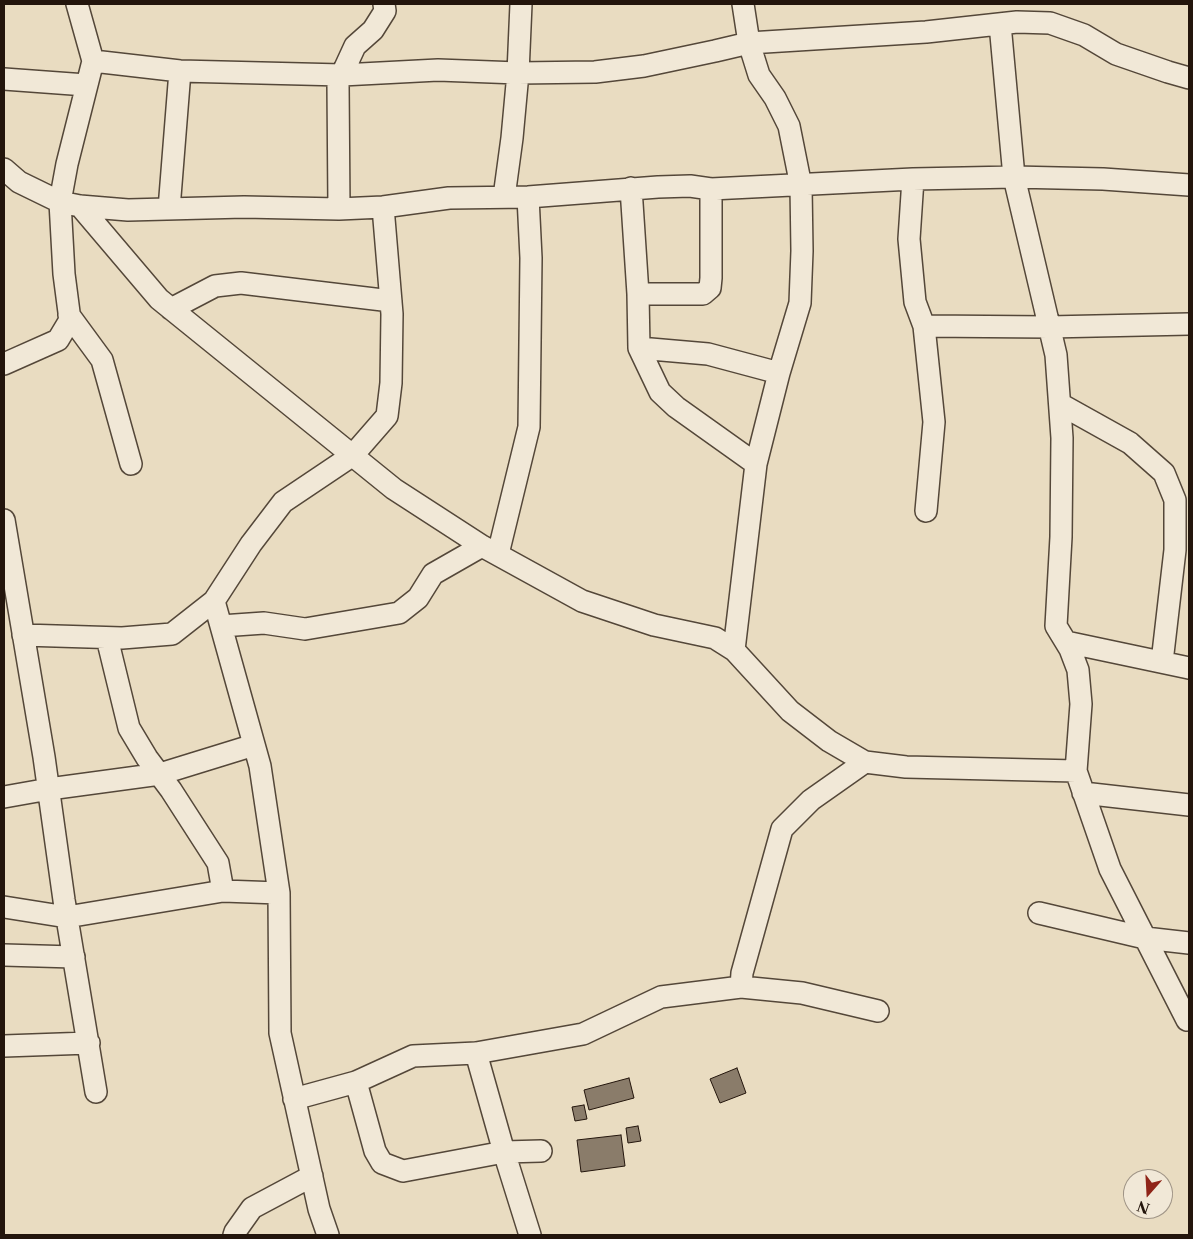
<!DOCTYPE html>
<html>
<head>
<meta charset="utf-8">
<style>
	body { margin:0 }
	#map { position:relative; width:1193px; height:1239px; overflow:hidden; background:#e9dcc1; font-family:"Libre Caslon Text",serif }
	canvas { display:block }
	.frame { position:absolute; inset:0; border:5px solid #23150c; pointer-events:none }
	.north { position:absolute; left:1123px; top:1169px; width:50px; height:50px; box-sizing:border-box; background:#f1e8d7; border:1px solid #9f9486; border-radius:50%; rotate:199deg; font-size:14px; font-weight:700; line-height:20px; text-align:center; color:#23150c }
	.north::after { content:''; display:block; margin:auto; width:18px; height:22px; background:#8f2418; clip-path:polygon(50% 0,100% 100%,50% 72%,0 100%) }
</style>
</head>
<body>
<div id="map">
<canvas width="1193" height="1239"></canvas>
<div class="frame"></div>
<div class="north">N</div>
</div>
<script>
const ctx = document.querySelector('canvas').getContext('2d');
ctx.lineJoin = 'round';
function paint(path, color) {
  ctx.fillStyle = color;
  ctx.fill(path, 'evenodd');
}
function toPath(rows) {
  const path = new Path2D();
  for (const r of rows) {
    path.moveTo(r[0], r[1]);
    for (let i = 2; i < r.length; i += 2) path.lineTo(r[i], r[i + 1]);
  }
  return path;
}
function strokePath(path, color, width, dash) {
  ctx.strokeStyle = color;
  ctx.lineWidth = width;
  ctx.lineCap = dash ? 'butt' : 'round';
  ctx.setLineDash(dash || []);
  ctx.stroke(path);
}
const building = toPath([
	[737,1068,746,1093,720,1103,710,1079,737,1068],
	[629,1078,634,1098,589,1110,584,1090,629,1078],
	[584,1105,587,1119,575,1121,572,1107,584,1105],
	[638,1126,641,1141,628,1143,626,1128,638,1126],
	[621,1135,625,1166,581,1172,577,1140,621,1135]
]);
const minor = toPath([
	[77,4,93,61],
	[1000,24,1014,177,1056,355,1062,438,1061,537,1056,626,1070,649,1078,670,1081,704,1076,771,1110,869,1187,1020],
	[4,79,86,85],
	[4,169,19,182,60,202,80,206,128,210,244,207,339,209,383,207,449,198,528,197,658,187,690,186,711,189,913,179,1014,177,1103,179,1189,185],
	[913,179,909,239,915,302,924,326],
	[631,188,638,294,639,348,660,392,676,407,756,464],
	[504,197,512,138,518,73,521,4],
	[80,206,159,299,394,489,482,546,582,601,654,625,715,638,734,650,790,711,829,741,865,762,906,767,1076,771],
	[169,209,180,71],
	[339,209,338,83,355,46,373,30,385,11,384,4],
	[638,294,703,294,710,288,711,278,711,189],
	[171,309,215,286,241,283,391,301],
	[69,315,102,360,131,464],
	[639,348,708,354,779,373],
	[4,364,58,340,70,320,64,274,60,202,67,164,93,61,180,71,342,75,438,70,518,73,595,72,644,66,715,51,749,43,926,32,1017,22,1050,23,1084,35,1116,54,1168,72,1189,78],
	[1060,404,1130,443,1164,473,1175,500,1175,550,1162,662],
	[926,511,934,422,924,326,1049,327,1189,324],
	[4,520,44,757,64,900,96,1092],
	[498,554,529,427,531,258,528,197],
	[214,601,260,766,279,893,280,1033,319,1209,328,1235],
	[221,626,264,623,305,629,399,613,418,598,433,574,482,546],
	[23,635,122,638,172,634,214,601,251,544,283,502,353,455,387,416,391,383,392,314,383,207],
	[107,638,129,728,147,758,171,790,218,863,223,891,279,893],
	[1066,642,1189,668],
	[734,650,756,464,779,373,800,303,802,251,801,186,789,126,775,98,759,75,749,43,743,4],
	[1083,793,1189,805],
	[4,797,49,789,160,774,254,745],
	[4,907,67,917,223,891],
	[1039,913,1145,938,1189,943],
	[4,955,74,957],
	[741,987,742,973,782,829,811,800,865,762],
	[4,1046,89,1043],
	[476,1053,504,1152,530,1235],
	[356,1082,375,1151,382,1163,403,1171,504,1152,541,1151],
	[294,1099,356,1082,413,1056,476,1053,583,1034,661,997,741,987,802,993,878,1011],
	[234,1235,235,1232,252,1208,312,1176]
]);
paint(building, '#8a7c6a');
strokePath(building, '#23150c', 1);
strokePath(minor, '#544739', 24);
strokePath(minor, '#f1e8d7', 21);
</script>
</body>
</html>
